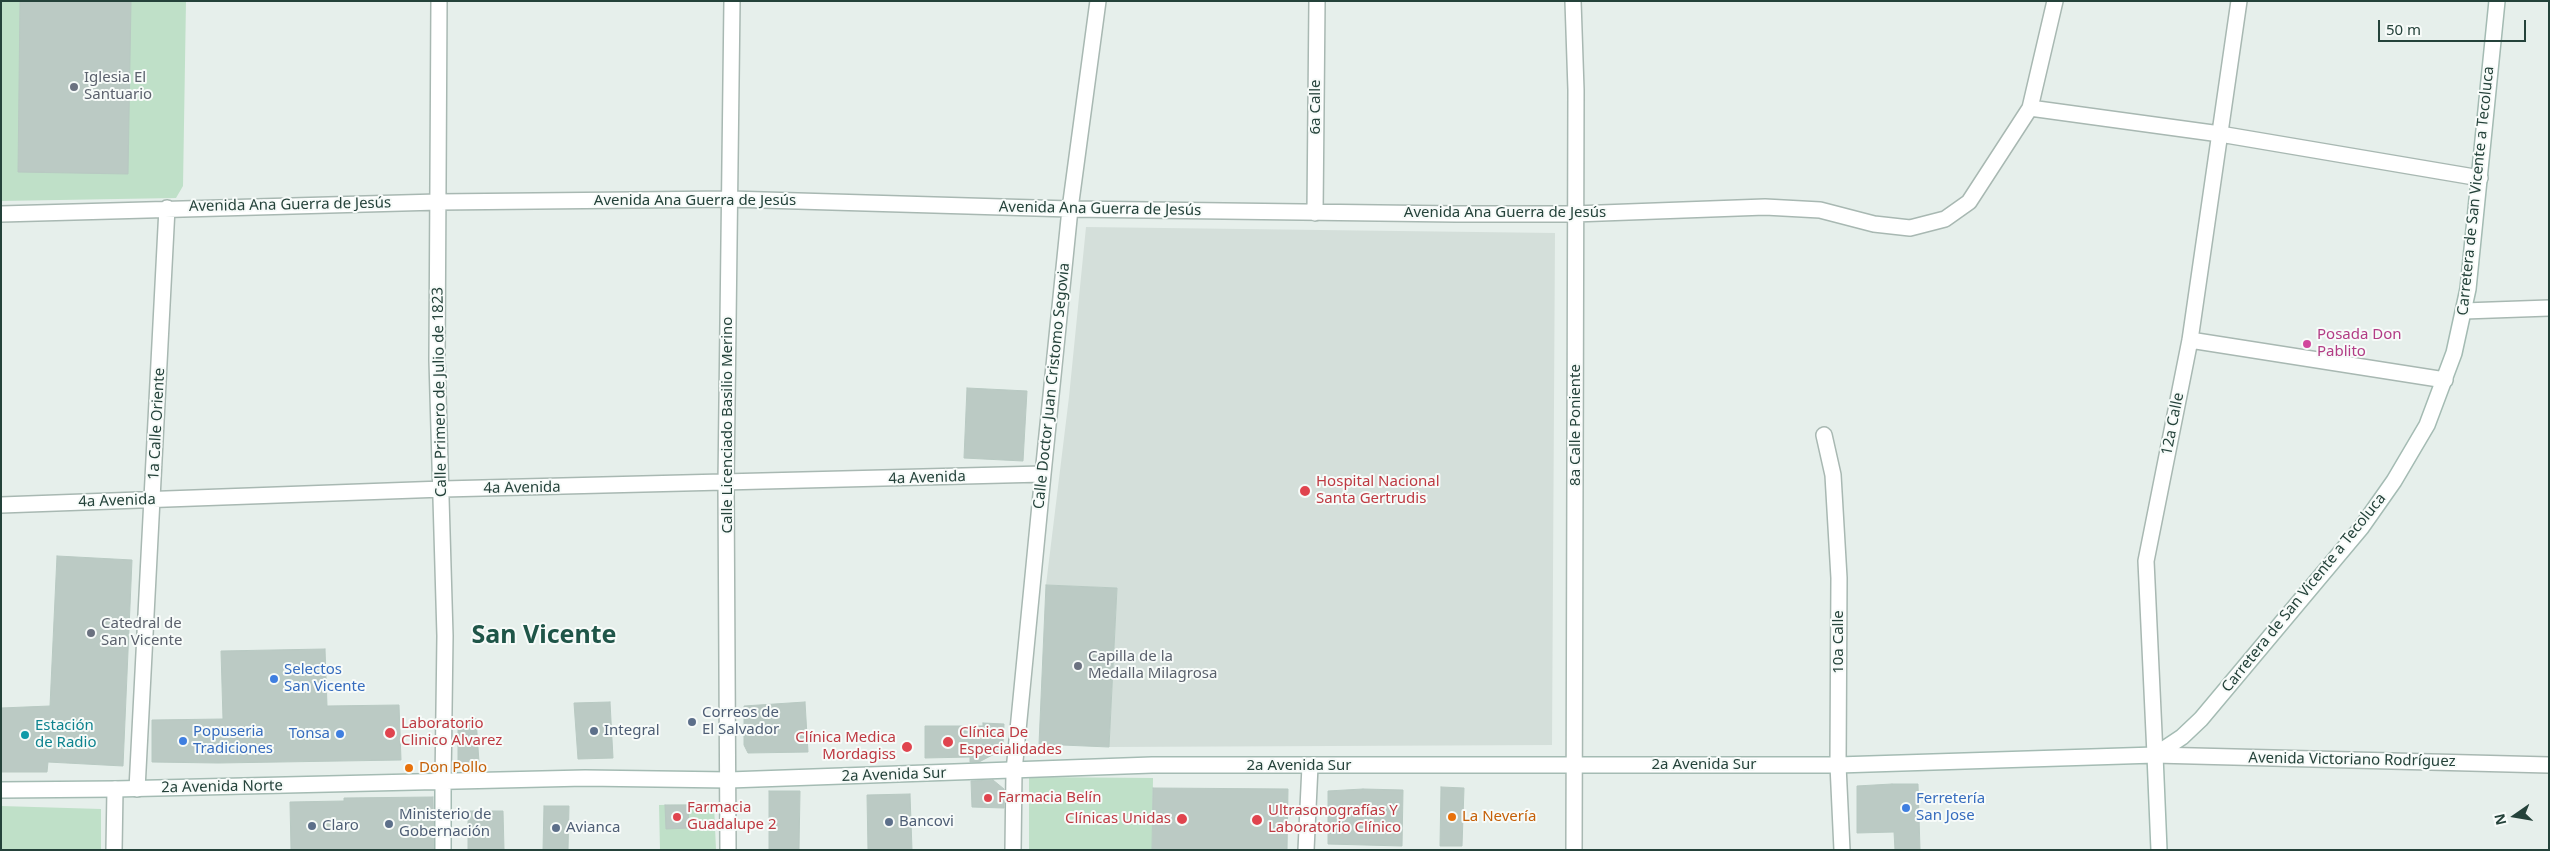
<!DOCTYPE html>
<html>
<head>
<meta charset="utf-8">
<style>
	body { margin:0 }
	#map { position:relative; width:2550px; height:851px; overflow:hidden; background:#e6efeb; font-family:"Noto Sans",sans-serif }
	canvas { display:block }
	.frame { position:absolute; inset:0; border:2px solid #24423a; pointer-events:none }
	.north { position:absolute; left:2490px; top:791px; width:50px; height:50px; -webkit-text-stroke:4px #f7fbf9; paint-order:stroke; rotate:257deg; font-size:14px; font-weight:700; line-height:20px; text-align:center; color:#24423a }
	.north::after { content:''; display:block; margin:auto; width:18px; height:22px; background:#24423a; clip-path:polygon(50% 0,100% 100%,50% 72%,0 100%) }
	.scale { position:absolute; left:2378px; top:20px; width:148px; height:22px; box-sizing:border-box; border:2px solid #24423a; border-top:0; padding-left:6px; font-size:15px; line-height:18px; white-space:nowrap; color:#24423a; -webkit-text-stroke:4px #f7fbf9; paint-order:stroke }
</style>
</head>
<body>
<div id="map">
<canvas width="2550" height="851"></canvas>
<div class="frame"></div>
<div class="north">N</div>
<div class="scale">50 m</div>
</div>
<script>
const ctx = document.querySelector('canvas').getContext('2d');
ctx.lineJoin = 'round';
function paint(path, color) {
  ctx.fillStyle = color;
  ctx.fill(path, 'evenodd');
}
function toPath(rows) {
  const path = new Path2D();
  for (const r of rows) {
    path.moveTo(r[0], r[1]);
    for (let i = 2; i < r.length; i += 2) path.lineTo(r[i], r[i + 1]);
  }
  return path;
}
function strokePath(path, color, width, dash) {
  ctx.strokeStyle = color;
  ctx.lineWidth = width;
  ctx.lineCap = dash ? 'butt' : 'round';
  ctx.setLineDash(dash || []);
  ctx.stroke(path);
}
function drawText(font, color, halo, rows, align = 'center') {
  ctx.font = font + ' "Noto Sans",sans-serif';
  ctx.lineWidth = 4;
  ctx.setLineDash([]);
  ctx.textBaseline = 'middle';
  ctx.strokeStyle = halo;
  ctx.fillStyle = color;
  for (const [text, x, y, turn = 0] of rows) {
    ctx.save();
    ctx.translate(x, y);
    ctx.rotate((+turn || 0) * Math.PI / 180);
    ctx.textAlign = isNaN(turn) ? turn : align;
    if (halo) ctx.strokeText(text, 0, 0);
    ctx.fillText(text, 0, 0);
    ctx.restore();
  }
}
const built = toPath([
	[1086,227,1555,233,1552,745,1109,747,1117,588,1046,585,1069,397]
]);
const green = toPath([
	[1,1,186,1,183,186,176,198,1,201],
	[1029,777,1153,778,1152,850,1029,850],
	[714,804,716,850,660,850,659,805],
	[1,806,101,809,101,850,1,850]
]);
const building = toPath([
	[20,1,131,1,128,174,18,172,20,1],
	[967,388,1027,391,1023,461,964,458,967,388],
	[57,556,132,560,123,766,48,762,47,772,1,772,1,708,50,706,57,556],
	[1046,585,1117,588,1109,747,1039,744,1046,585],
	[325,649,327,706,399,705,401,760,218,763,152,762,152,720,223,719,221,651,325,649],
	[610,702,613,758,578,759,574,703,610,702],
	[805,702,808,752,748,753,744,745,744,706,805,702],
	[476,719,479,762,458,762,458,721,476,719],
	[983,723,1004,724,1003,743,998,752,979,762,970,762,970,757,925,758,925,726,983,726,983,723],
	[993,780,1004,789,1004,808,972,807,971,781,993,780],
	[1892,784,1918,784,1920,850,1895,850,1894,832,1857,833,1857,786,1892,784],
	[1441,787,1464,788,1462,846,1440,846,1441,787],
	[1153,788,1288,789,1287,850,1152,850,1153,788],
	[1363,789,1403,790,1402,846,1328,844,1328,791,1363,789],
	[769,791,800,791,799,849,769,849,769,791],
	[910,794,912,850,868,850,867,795,910,794],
	[433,797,434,850,291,850,290,802,344,801,344,798,433,797],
	[665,805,688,805,689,828,666,829,665,805],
	[544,806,569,806,568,850,543,850,544,806],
	[468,811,503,811,504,850,468,850,468,811]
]);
const street = toPath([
	[439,1,437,360,445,636,443,783],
	[1573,1,1576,90,1574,850],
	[2239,1,2190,340,2146,561,2155,755,2549,765],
	[2030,108,2220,134,2480,178],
	[1315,213,1317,1],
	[1,214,438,202,730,199,1070,209,1456,214,1574,214,1765,207,1820,210,1874,224,1910,228,1945,219,1969,202,2030,108,2055,1],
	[2464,311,2549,308],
	[2190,340,2445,380],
	[1824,435,1833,475,1839,578,1838,765,1842,850],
	[1,505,443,489,1043,474],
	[137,789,167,208],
	[114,850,115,789],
	[728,850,726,484,732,1],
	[1013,850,1014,771,1043,474,1070,209,1098,1],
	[1306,850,1310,766]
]);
const secondary = toPath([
	[2155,755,2182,737,2201,719,2361,528,2394,481,2427,425,2454,353,2468,289,2497,1],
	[2155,755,2159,850],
	[443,783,443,850],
	[1,790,115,789,585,778,729,780,1152,765,1838,765,2155,755]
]);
const markers = [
	[74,87,5,"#6b7280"],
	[2307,344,5,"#d1479c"],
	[1305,491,6,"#e0444e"],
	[91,633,5,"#6b7280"],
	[1078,666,5,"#6b7280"],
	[274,679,5,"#3f7fe0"],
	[692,722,5,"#5c6f8a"],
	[594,731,5,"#5c6f8a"],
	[390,733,6,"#e0444e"],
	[340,734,5,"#3f7fe0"],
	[25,735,5,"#0f9aa8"],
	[183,741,5,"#3f7fe0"],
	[948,742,6,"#e0444e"],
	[907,747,6,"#e0444e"],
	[409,768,5,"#e8710a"],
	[988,798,5,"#e0444e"],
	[1906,808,5,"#3f7fe0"],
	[677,817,5,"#e0444e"],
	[1452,817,5,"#e8710a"],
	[1182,819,6,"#e0444e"],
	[1257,820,6,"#e0444e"],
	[889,822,5,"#5c6f8a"],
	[389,824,5,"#5c6f8a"],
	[312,826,5,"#5c6f8a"],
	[556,828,5,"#5c6f8a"]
];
const worshipNames = [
	["Iglesia El",84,78],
	["Santuario",84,95],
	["Catedral de",101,624],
	["San Vicente",101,641],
	["Capilla de la",1088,657],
	["Medalla Milagrosa",1088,674]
];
const streetNames = [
	["6a Calle",1316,107,-90],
	["Carretera de San Vicente a Tecoluca",2476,191,-84],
	["Avenida Ana Guerra de Jesús",695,201],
	["Avenida Ana Guerra de Jesús",290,205,-1],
	["Avenida Ana Guerra de Jesús",1100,209,1],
	["Avenida Ana Guerra de Jesús",1505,213],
	["Calle Doctor Juan Cristomo Segovia",1052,386,-84],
	["Calle Primero de Julio de 1823",440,392,-91],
	["1a Calle Oriente",157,424,-87],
	["12a Calle",2173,424,-79],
	["Calle Licenciado Basilio Merino",728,425,-90],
	["8a Calle Poniente",1576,425,-90],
	["4a Avenida",927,478,-2],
	["4a Avenida",522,488,-1],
	["4a Avenida",117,501,-2],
	["Carretera de San Vicente a Tecoluca",2304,593,-51],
	["10a Calle",1839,642,-90],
	["Avenida Victoriano Rodríguez",2352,760,1],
	["2a Avenida Sur",1704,765],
	["2a Avenida Sur",1299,766],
	["2a Avenida Sur",894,775,-2],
	["2a Avenida Norte",222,787,-1]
];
const hotelNames = [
	["Posada Don",2317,335],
	["Pablito",2317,352]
];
const healthNames = [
	["Hospital Nacional",1316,482],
	["Santa Gertrudis",1316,499],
	["Laboratorio",401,724],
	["Clinico Alvarez",401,741],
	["Clínica De",959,733],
	["Especialidades",959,750],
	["Clínica Medica",896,738,"right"],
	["Mordagiss",896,755,"right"],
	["Farmacia Belín",998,798],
	["Farmacia",687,808],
	["Guadalupe 2",687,825],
	["Ultrasonografías Y",1268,811],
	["Laboratorio Clínico",1268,828],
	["Clínicas Unidas",1171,819,"right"]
];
const shopNames = [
	["Selectos",284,670],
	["San Vicente",284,687],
	["Popuseria",193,732],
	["Tradiciones",193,749],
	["Tonsa",330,734,"right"],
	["Ferretería",1916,799],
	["San Jose",1916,816]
];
const serviceNames = [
	["Correos de",702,713],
	["El Salvador",702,730],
	["Integral",604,731],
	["Ministerio de",399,815],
	["Gobernación",399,832],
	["Bancovi",899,822],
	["Claro",322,826],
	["Avianca",566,828]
];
const cultureNames = [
	["Estación",35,726],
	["de Radio",35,743]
];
const foodNames = [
	["Don Pollo",419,768],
	["La Nevería",1462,817]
];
const townNames = [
	["San Vicente",544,636]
];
paint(built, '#d4dfda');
paint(green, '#bfe0c8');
paint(building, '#bbcac4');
strokePath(building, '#b8c9c2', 1);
strokePath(street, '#a8b8b2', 18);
strokePath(secondary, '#a4bbb3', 18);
strokePath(street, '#fff', 15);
strokePath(secondary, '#fff', 15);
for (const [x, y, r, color] of markers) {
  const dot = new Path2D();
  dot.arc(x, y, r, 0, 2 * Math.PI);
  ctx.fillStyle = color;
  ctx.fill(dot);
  strokePath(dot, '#f7fbf9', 2);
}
drawText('15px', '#5b616d', '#f7fbf9', worshipNames, 'left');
drawText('15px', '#24423a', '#f7fbf9', streetNames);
drawText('15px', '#b23c85', '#f7fbf9', hotelNames, 'left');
drawText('15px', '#be3a42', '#f7fbf9', healthNames, 'left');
drawText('15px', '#366cbe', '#f7fbf9', shopNames, 'left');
drawText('15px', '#4e5e75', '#f7fbf9', serviceNames, 'left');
drawText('15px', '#0d838f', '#f7fbf9', cultureNames, 'left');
drawText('15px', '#c56008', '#f7fbf9', foodNames, 'left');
drawText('bold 25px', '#1f5548', '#f7fbf9', townNames);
</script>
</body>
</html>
